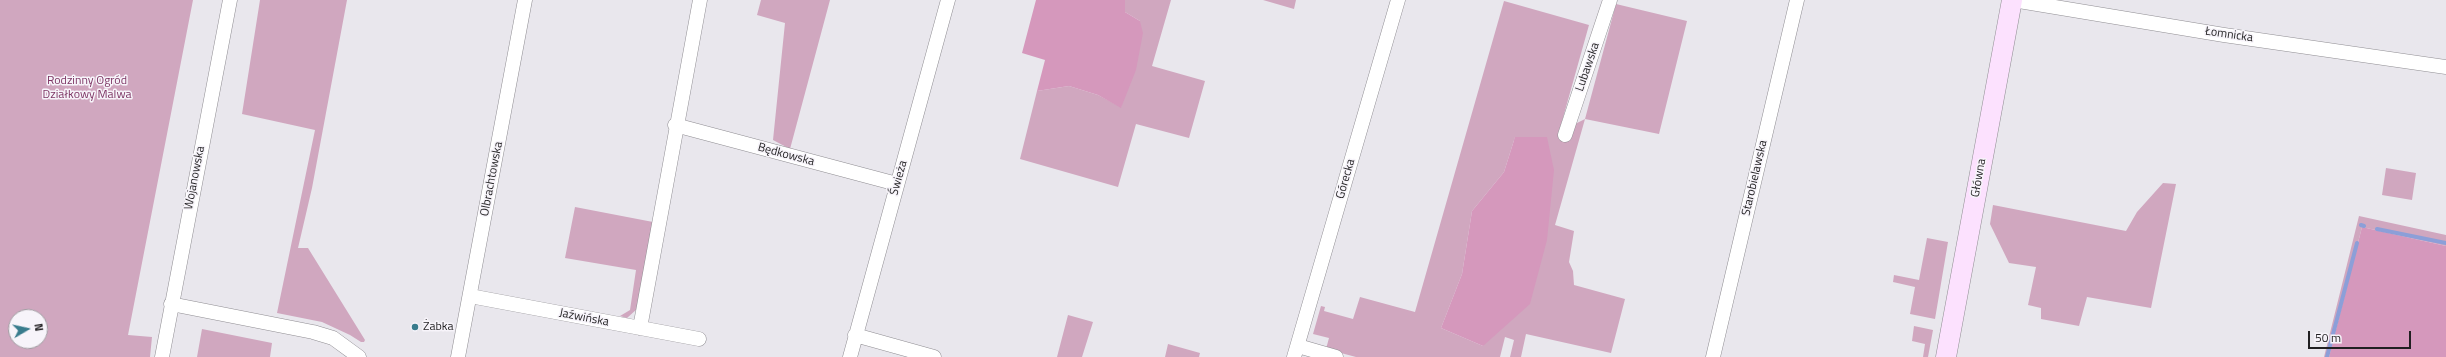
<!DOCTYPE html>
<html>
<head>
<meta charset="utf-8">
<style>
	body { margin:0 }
	#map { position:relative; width:2446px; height:357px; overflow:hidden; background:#e9e7ed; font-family:"Titillium Web",sans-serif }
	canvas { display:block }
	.north { position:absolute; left:8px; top:309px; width:40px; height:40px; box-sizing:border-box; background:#f7f4fa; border:1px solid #a19fa3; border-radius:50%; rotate:81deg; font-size:11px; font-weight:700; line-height:16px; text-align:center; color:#201f21 }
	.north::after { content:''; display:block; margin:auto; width:14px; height:18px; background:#397c8d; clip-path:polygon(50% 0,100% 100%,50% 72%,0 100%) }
	.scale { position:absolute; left:2308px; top:331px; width:103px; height:18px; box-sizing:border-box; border:2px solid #201f21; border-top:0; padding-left:5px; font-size:12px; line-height:14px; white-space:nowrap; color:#201f21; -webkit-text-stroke:3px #f7f4fa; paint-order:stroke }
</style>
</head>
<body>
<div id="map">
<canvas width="2446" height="357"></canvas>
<div class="north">N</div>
<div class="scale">50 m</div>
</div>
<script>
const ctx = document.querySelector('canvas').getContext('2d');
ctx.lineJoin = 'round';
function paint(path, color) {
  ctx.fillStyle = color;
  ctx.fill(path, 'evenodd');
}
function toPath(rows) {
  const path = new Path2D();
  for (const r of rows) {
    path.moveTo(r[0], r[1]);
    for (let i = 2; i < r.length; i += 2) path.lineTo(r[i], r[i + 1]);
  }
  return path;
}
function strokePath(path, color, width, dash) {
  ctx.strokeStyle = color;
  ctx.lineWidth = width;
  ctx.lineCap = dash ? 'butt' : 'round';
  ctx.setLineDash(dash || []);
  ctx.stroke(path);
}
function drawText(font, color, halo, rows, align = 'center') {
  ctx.font = font + ' "Titillium Web",sans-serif';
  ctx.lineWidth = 3;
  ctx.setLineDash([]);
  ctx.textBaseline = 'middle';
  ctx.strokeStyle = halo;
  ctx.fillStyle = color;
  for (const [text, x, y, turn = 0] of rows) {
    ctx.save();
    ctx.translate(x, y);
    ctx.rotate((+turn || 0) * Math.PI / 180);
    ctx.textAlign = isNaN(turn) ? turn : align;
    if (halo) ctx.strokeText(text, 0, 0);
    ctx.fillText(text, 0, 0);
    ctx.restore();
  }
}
const green = toPath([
	[0,0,193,0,128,335,152,337,150,357,0,357],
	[16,317,40,317,40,341,16,341],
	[260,0,347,0,312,188,298,248,308,248,365,340,364,342,361,342,350,335,322,322,277,313,315,130,242,114],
	[761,0,830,0,790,149,773,140,785,23,757,15],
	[1125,0,1171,0,1152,66,1205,81,1189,138,1136,124,1118,187,1020,159,1037,91,1069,86,1098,95,1121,107,1140,21,1125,12],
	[1263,0,1296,0,1294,9],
	[1504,1,1589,25,1559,132,1585,119,1616,4,1687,21,1659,134,1585,119,1555,225,1574,231,1569,262,1573,271,1574,285,1625,299,1611,353,1526,334,1521,357,1510,357,1514,340,1505,337,1500,357,1356,357,1326,349,1329,338,1313,334,1321,306,1325,307,1324,311,1353,319,1360,297,1415,312],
	[1515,137,1483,346,1441,328,1462,274,1472,211,1504,172],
	[2386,168,2416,173,2412,200,2382,195],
	[2163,183,2176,184,2151,308,2087,297,2079,326,2041,319,2041,308,2028,305,2036,267,2009,263,1990,224,1993,205,2126,231,2137,212],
	[575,207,653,222,637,309,627,318,620,316,630,310,636,270,565,258],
	[2359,216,2446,235,2446,246,2362,227,2329,357,2324,357],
	[1927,238,1948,242,1935,319,1910,314,1915,287,1893,282,1894,275,1919,280],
	[1068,315,1093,322,1082,357,1057,357],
	[1914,326,1933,330,1928,357,1923,357,1925,344,1912,341],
	[202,329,272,343,270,357,197,357],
	[1168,344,1200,353,1199,357,1165,357]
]);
const forest = toPath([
	[1036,0,1125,0,1125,12,1140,21,1143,33,1136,70,1121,108,1098,95,1069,86,1037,91,1045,60,1022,53],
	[1515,137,1547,137,1554,170,1547,240,1530,304,1483,346,1441,328,1462,274,1472,211,1504,172],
	[2362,227,2446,246,2446,357,2329,357]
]);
const stream = toPath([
	[2361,225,2364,226],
	[2377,229,2446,243],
	[2327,357,2357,243]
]);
const street = toPath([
	[2013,0,2224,35,2446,67],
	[675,125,897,184],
	[1565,135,1610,0],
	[470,296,699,339],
	[171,304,313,332,333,338,359,357],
	[640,328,700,0],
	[855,335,934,357],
	[1298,346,1336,357],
	[162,357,230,0],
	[458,357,525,0],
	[850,357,948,0],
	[1294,357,1398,0],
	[1713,357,1797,0]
]);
const secondary = toPath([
	[1946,357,2012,0]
]);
const markers = [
	[415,327,4,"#397c8d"]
];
const streetNames = [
	["Łomnicka",2229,35,8],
	["Lubawska",1588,67,-71],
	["Będkowska",786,155,15],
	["Wojanowska",195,178,-79],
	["Świeża",899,178,-74],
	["Starobielawska",1755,178,-77],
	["Główna",1979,178,-80],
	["Olbrachtowska",492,179,-79],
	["Górecka",1346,179,-74],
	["Jaźwińska",584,318,11]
];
const parkNames = [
	["Rodzinny Ogród",87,81],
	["Działkowy Malwa",87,95]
];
const poiNames = [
	["Żabka",423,327]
];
paint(green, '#d0a7bf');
paint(forest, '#d598bc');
strokePath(stream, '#8c9fd8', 4);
strokePath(street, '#908e93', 15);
strokePath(secondary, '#908e93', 21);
strokePath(street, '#fff', 14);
strokePath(secondary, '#fce1fe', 20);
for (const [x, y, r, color] of markers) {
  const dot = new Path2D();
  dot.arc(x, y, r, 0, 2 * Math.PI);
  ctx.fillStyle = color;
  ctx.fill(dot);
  strokePath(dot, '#f7f4fa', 1.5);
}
drawText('12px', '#201f21', '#f7f4fa', streetNames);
drawText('12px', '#7e3665', '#f7f4fa', parkNames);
drawText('12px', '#201f21', '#f7f4fa', poiNames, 'left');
</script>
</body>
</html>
